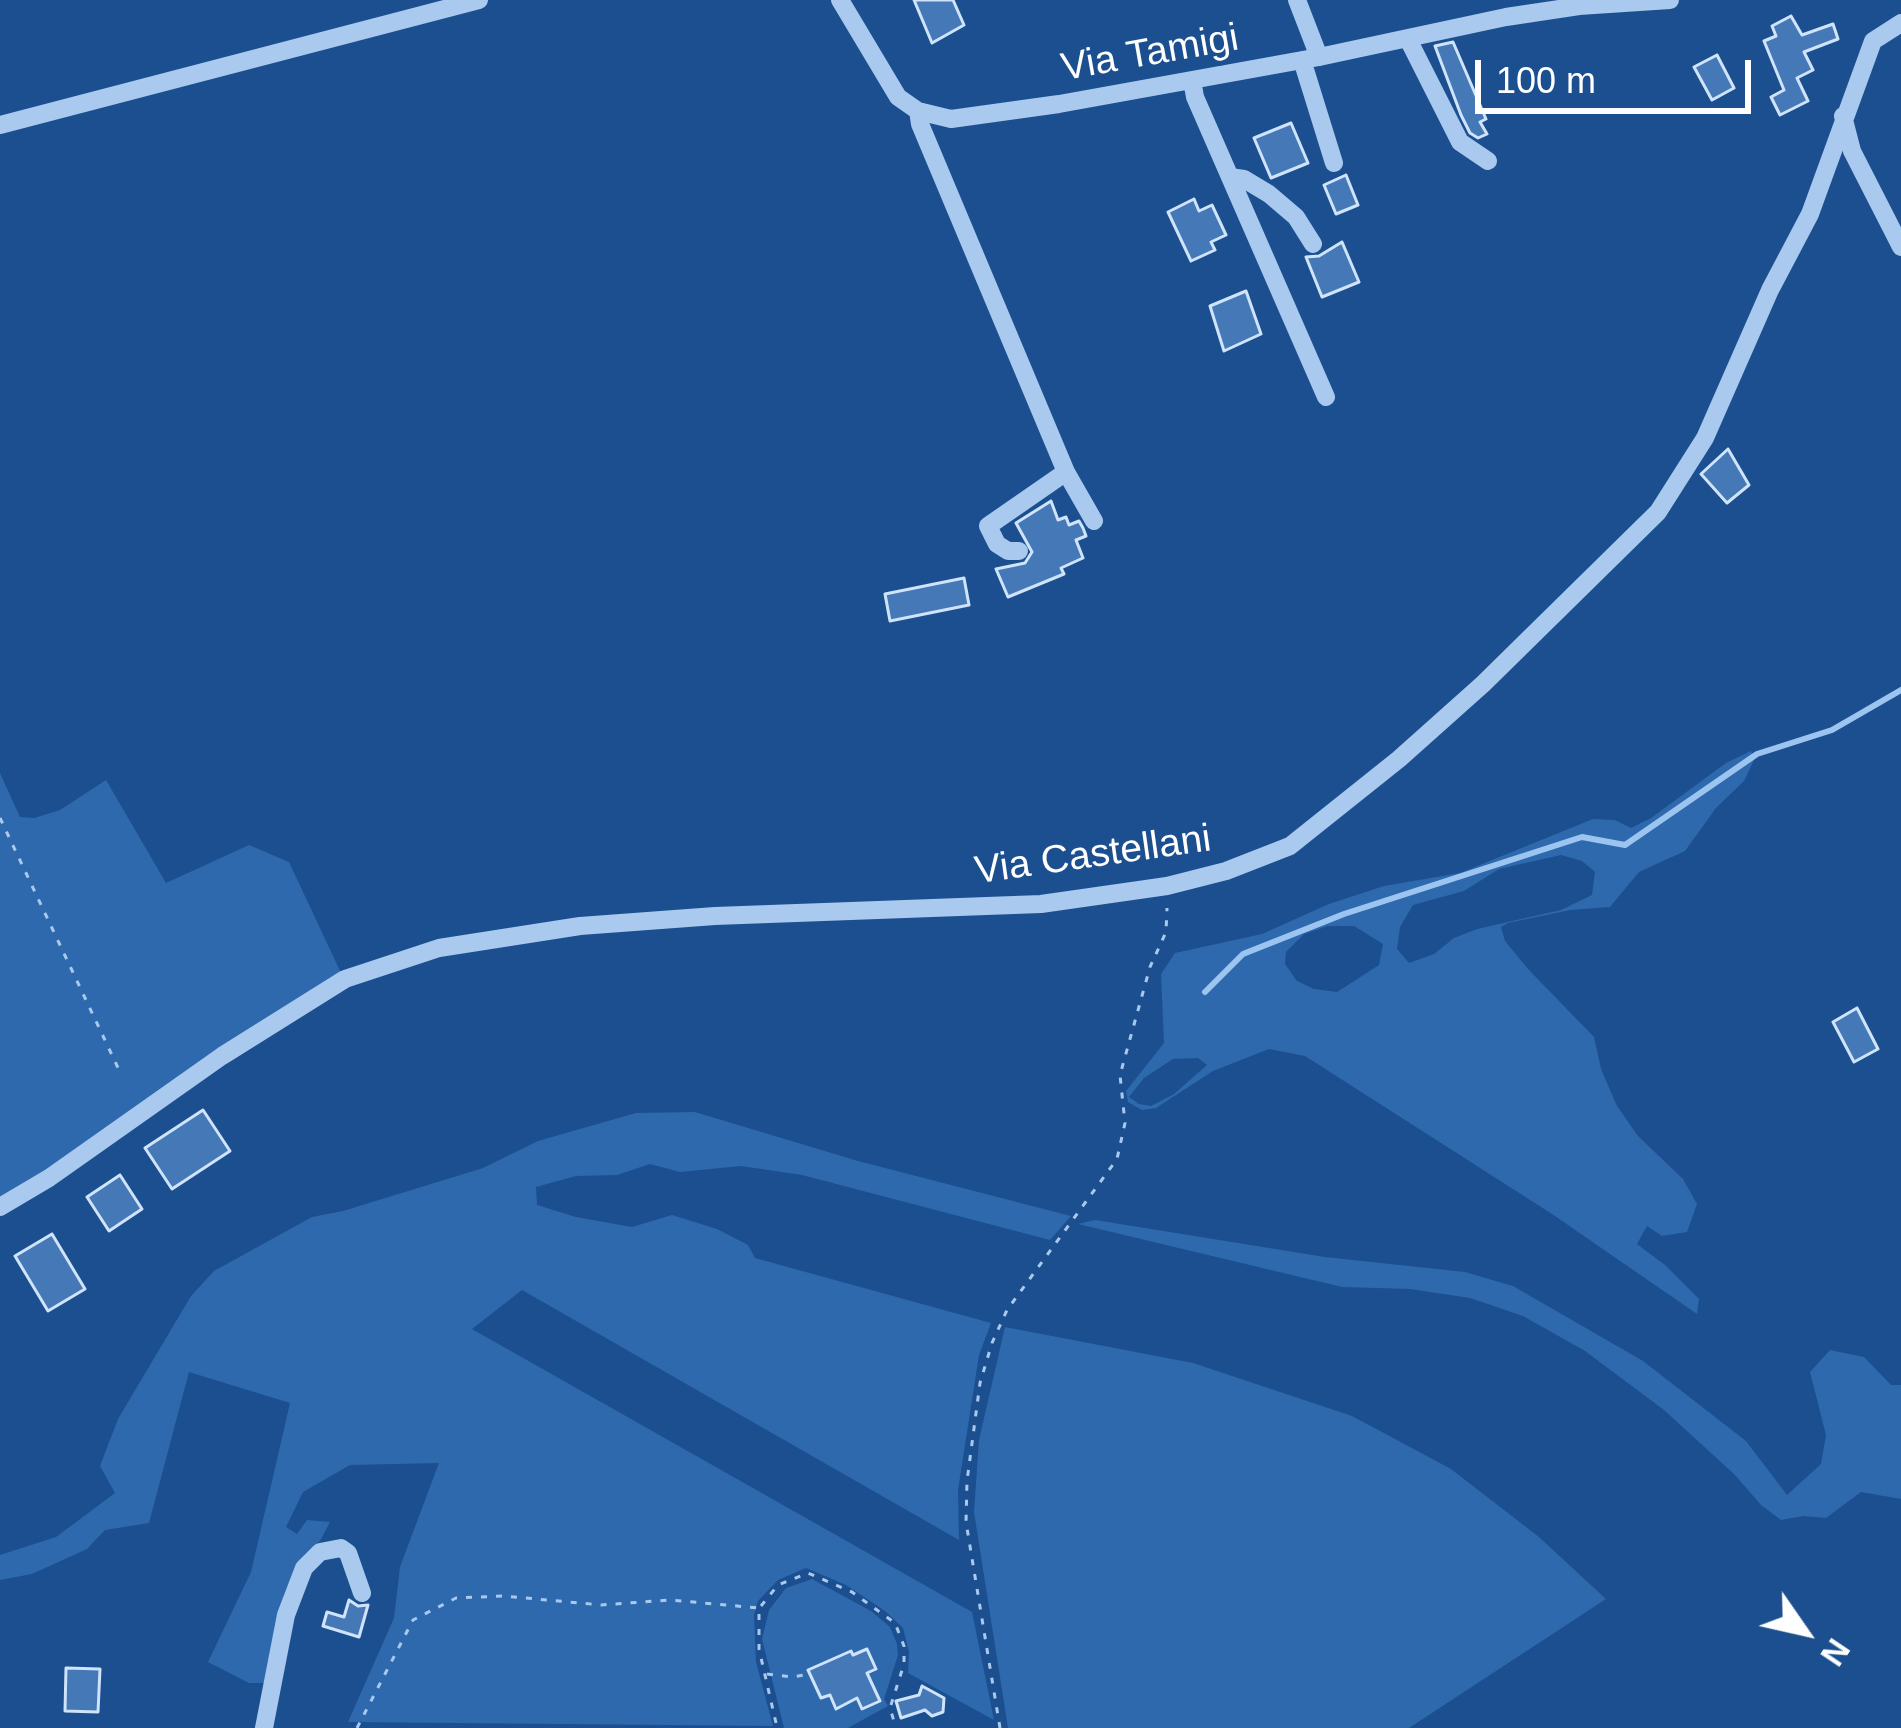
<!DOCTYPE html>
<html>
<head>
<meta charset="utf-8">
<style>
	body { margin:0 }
	#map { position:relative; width:1901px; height:1728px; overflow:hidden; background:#1b4f8f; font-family:Helvetica,sans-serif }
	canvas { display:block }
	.north { position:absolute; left:1745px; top:1572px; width:120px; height:120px; -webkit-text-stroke:9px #1b4f8f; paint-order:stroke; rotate:124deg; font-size:33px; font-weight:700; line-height:48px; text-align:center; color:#fff }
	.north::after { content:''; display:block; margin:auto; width:42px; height:54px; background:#fff; clip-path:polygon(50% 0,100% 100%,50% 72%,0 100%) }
	.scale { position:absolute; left:1475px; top:60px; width:276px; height:54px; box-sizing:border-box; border:6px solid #fff; border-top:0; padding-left:15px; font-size:36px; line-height:42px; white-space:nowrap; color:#fff; -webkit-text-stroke:9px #1b4f8f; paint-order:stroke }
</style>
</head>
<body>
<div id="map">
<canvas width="1901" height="1728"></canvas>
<div class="north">N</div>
<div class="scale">100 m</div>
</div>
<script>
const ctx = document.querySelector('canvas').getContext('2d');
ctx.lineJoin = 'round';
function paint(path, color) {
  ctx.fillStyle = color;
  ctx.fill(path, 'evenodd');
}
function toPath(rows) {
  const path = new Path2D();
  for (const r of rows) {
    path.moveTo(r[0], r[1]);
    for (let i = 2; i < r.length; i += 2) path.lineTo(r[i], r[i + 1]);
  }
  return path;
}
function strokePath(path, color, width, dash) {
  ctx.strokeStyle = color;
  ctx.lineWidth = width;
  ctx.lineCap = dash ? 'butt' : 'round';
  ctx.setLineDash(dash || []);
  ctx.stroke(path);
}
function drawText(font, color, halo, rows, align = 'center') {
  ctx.font = font + ' Helvetica,sans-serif';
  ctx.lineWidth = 10;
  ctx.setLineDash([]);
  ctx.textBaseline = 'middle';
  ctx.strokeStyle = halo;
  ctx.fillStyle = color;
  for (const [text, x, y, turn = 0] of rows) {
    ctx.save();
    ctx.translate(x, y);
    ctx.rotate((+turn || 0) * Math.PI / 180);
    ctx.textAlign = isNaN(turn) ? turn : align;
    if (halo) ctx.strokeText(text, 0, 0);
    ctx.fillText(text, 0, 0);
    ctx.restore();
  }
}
const green = toPath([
	[1751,751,1754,760,1744,781,1716,808,1685,851,1639,872,1610,907,1570,910,1508,923,1501,927,1505,941,1528,969,1594,1037,1601,1069,1617,1106,1638,1136,1683,1179,1697,1204,1687,1232,1662,1236,1647,1226,1637,1244,1665,1265,1699,1299,1697,1314,1552,1214,1305,1056,1269,1049,1213,1071,1156,1108,1142,1110,1128,1102,1126,1091,1164,1043,1161,974,1175,953,1262,934,1329,904,1384,886,1460,873,1593,819,1615,820,1631,828,1651,818,1726,763],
	[1561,855,1582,861,1595,872,1592,895,1561,910,1477,929,1454,938,1434,954,1409,963,1397,949,1400,927,1413,905,1464,891,1499,869],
	[1328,926,1354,926,1383,944,1379,965,1337,992,1314,989,1297,981,1285,964,1286,952,1304,934],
	[1198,1058,1207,1065,1174,1094,1151,1106,1139,1104,1129,1097,1144,1078,1173,1059],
	[0,773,20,817,34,818,60,810,106,780,166,883,249,845,289,862,342,975,0,1202],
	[695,1112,858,1161,1071,1216,1050,1240,802,1175,741,1166,680,1172,650,1164,617,1175,576,1176,536,1187,537,1205,576,1217,632,1227,672,1215,717,1229,748,1245,755,1258,991,1323,979,1355,958,1490,959,1540,522,1290,472,1329,972,1612,994,1720,908,1673,909,1652,903,1628,885,1611,846,1585,806,1568,778,1580,758,1601,754,1615,756,1662,773,1726,348,1722,394,1618,400,1567,439,1463,350,1465,303,1492,286,1527,297,1534,307,1520,330,1522,320,1541,305,1554,285,1593,269,1683,249,1683,208,1662,251,1572,290,1403,189,1372,149,1523,105,1530,87,1549,32,1574,0,1580,0,1555,56,1537,115,1493,100,1466,118,1419,191,1296,214,1271,312,1217,343,1211,483,1168,538,1141,636,1113],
	[1095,1220,1325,1257,1465,1272,1513,1286,1643,1361,1746,1441,1787,1495,1821,1464,1826,1435,1810,1372,1830,1350,1864,1357,1891,1385,1901,1385,1901,1499,1861,1492,1826,1518,1803,1516,1781,1520,1761,1505,1735,1475,1664,1410,1585,1351,1523,1316,1470,1298,1410,1289,1342,1287,1078,1224],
	[1005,1327,1193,1363,1352,1416,1451,1469,1539,1537,1606,1599,1409,1728,1008,1728,974,1512,979,1440],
	[812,1579,871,1611,890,1627,897,1644,898,1655,884,1699,888,1706,848,1728,784,1728,762,1639,769,1610,786,1588]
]);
const stream = toPath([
	[1205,992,1243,954,1344,914,1582,837,1625,845,1757,754,1832,730,1901,690]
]);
const building = toPath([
	[914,0,953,0,964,25,932,43,914,0],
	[1791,16,1802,35,1833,24,1838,39,1804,52,1813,70,1797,78,1808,101,1780,115,1771,97,1784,90,1764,41,1776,36,1772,26,1791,16],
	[1453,42,1486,119,1480,122,1487,134,1478,138,1470,133,1461,115,1435,46,1453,42],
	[1717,55,1734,88,1712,100,1694,67,1717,55],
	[1291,123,1308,163,1271,178,1254,138,1291,123],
	[1346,175,1358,205,1336,214,1324,185,1346,175],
	[1194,199,1199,211,1212,205,1226,235,1211,242,1215,250,1191,261,1168,212,1194,199],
	[1342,242,1359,282,1322,297,1306,257,1319,256,1342,242],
	[1246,291,1261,334,1224,351,1210,306,1246,291],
	[1728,449,1749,485,1727,503,1701,474,1728,449],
	[1051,501,1058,520,1066,517,1069,525,1079,521,1083,528,1086,536,1076,540,1083,558,1061,568,1064,574,1008,597,996,569,1025,563,1032,552,1016,523,1051,501],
	[964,578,969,605,890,621,885,594,964,578],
	[1857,1008,1878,1049,1854,1062,1833,1022,1857,1008],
	[203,1110,230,1151,172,1189,145,1148,203,1110],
	[120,1175,142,1209,109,1231,87,1197,120,1175],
	[52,1234,85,1289,48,1311,15,1256,52,1234],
	[349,1600,358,1606,368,1605,359,1637,323,1626,327,1612,344,1617,349,1600],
	[867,1649,876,1669,867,1673,880,1701,862,1709,857,1698,836,1709,830,1695,821,1698,808,1670,851,1651,853,1655,867,1649],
	[66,1668,100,1669,98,1712,65,1711,66,1668],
	[922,1686,944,1698,943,1712,932,1716,925,1710,901,1718,896,1701,919,1695,922,1686]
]);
const path = toPath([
	[0,818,120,1072],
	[761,1606,778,1585,808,1573,852,1592,895,1623,904,1646,904,1664,890,1708,896,1728],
	[767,1674,793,1677,810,1674],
	[357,1728,413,1620,456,1598,504,1596,601,1605,670,1600,759,1608,759,1649,776,1723],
	[1000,1728,966,1522,967,1481,980,1383,992,1343,1007,1310,1117,1159,1125,1123,1120,1075,1150,967,1166,932,1167,908]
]);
const minor = toPath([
	[840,0,898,97,918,111,951,119,1059,104,1319,57,1506,17,1579,6,1670,0],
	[1297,0,1319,57],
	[1408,39,1460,142,1488,161],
	[1302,60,1334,163],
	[1192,80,1195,97,1326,397],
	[918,111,920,124,1066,472,1094,521],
	[1843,116,1852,151,1901,247],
	[0,125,479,0],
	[1230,177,1244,179,1269,194,1296,217,1313,244],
	[1019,551,1008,551,997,544,988,526,1066,472],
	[0,1207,49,1178,222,1056,345,979,439,948,580,926,715,916,1041,904,1167,886,1226,871,1290,846,1399,759,1483,684,1658,512,1705,438,1770,290,1810,214,1873,41,1901,23],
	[264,1728,286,1615,304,1568,320,1552,341,1548,348,1553,362,1593]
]);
const streetNames = [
	["Via Tamigi",1150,54,-10],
	["Via Castellani",1093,856,-8]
];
paint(green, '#2e69ad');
strokePath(stream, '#9cc4f0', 6);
paint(building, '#4478b7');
strokePath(building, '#cfe3fa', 3);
strokePath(path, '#a9c9ee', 3, [6, 9]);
strokePath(minor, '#a9c9ee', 18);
drawText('39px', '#fff', '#1b4f8f', streetNames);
</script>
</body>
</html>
